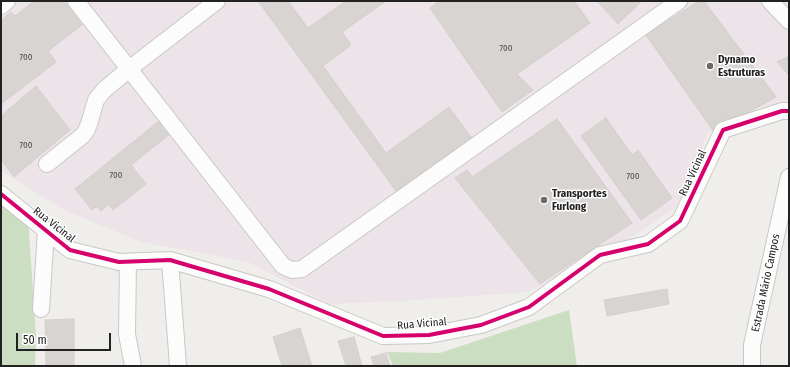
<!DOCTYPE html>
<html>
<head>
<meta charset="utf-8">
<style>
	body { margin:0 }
	#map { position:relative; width:790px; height:367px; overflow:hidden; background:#f0eeeb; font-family:"Fira Sans Condensed",sans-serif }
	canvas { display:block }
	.frame { position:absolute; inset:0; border:2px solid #222; pointer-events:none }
	.scale { position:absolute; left:16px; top:333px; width:95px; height:18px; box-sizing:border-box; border:2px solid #222; border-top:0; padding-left:5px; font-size:12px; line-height:14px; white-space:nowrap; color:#222; -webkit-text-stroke:3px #fff; paint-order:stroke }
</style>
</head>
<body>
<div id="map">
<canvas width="790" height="367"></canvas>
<div class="frame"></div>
<div class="scale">50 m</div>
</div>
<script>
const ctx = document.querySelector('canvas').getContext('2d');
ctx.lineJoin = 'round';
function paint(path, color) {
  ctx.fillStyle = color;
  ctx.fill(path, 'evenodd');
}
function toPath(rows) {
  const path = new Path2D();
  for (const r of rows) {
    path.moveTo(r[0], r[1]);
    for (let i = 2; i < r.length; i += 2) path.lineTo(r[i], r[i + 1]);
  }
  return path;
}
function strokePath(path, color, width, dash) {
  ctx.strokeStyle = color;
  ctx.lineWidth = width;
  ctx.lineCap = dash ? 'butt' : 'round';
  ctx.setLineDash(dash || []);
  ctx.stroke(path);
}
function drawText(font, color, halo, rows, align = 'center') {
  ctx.font = font + ' "Fira Sans Condensed",sans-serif';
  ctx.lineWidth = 3;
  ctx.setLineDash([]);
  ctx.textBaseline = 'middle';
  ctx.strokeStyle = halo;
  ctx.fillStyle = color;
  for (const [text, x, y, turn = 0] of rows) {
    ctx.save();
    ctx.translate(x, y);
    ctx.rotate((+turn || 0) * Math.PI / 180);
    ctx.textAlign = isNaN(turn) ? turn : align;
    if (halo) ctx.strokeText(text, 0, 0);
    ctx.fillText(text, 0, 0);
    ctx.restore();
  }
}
const industrial = toPath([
	[1,1,789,1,789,105,744,108,707,134,683,203,638,233,529,292,403,301,329,304,248,262,141,242,64,210,1,171]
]);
const forest = toPath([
	[1,184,28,218,36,335,35,366,1,366],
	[569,310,577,366,393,366,387,352,440,353]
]);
const building = toPath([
	[34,1,64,1,82,25,48,51,56,62,1,104,1,20,11,12,15,16,34,1],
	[258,1,288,1,308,28,346,1,386,1,342,32,351,45,323,66,386,153,449,107,474,141,399,195,258,1],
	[440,1,574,1,590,23,517,74,533,90,502,112,430,8,440,1],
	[597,1,642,1,618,24,597,1],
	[699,1,704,1,776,97,714,132,646,35,699,1],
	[789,56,789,75,777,62,789,56],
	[36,86,70,130,14,177,1,160,1,116,36,86],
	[606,118,632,155,638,150,672,198,641,220,581,136,606,118],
	[557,119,632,223,540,284,455,178,467,170,472,177,557,119],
	[159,121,170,134,131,165,146,184,113,210,108,204,101,211,97,206,92,210,75,189,159,121],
	[667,289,669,304,607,316,604,300,667,289],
	[74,319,74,366,46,366,45,320,74,319],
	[300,328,312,366,282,366,273,337,300,328],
	[354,337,362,366,346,366,338,341,354,337],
	[386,353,390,366,374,366,371,357,386,353]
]);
const minor = toPath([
	[76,1,283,266,292,270,302,269,679,1],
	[770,1,789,21],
	[1,6,7,1],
	[47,164,82,136,86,131,89,124,96,100,104,90,129,69,217,1],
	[1,194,70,250,119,262,170,260,269,289,383,336,429,335,481,325,529,307,600,255,648,244,680,221,723,130,782,111,789,111],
	[170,260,178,366],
	[128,262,127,334,133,366],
	[41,309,46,230],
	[752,366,752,345,789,177]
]);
const cycleway = toPath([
	[1,194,70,250,119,262,170,260,269,289,383,336,429,335,481,325,529,307,600,255,648,244,680,221,723,130,782,111,789,111]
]);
const markers = [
	[710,66,4,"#6a6968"],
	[544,200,4,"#6a6968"]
];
const numberNames = [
	["700",506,48],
	["700",26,57],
	["700",26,145],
	["700",116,175],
	["700",633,176]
];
const poiNames = [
	["Dynamo",718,60],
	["Estruturas",718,73],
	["Transportes",552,194],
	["Furlong",552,207]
];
const streetNames = [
	["Rua Vicinal",693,173,-65],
	["Rua Vicinal",54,225,38],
	["Estrada Mário Campos",766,283,-78],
	["Rua Vicinal",422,324,-5]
];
paint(industrial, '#ede4e9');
paint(forest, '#cbdec1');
paint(building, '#d7d4d2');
strokePath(building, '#d3d0cc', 1);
strokePath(minor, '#c9c8c7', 18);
strokePath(minor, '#fdfcfc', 16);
strokePath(cycleway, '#d6006c', 4);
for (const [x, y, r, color] of markers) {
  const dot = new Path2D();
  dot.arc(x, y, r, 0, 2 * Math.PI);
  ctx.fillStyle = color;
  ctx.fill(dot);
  strokePath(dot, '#fff', 1.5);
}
drawText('9px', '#4f4e4e', null, numberNames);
drawText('bold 11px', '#222', '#fff', poiNames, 'left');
drawText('11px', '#222', '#fff', streetNames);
</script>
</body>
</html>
